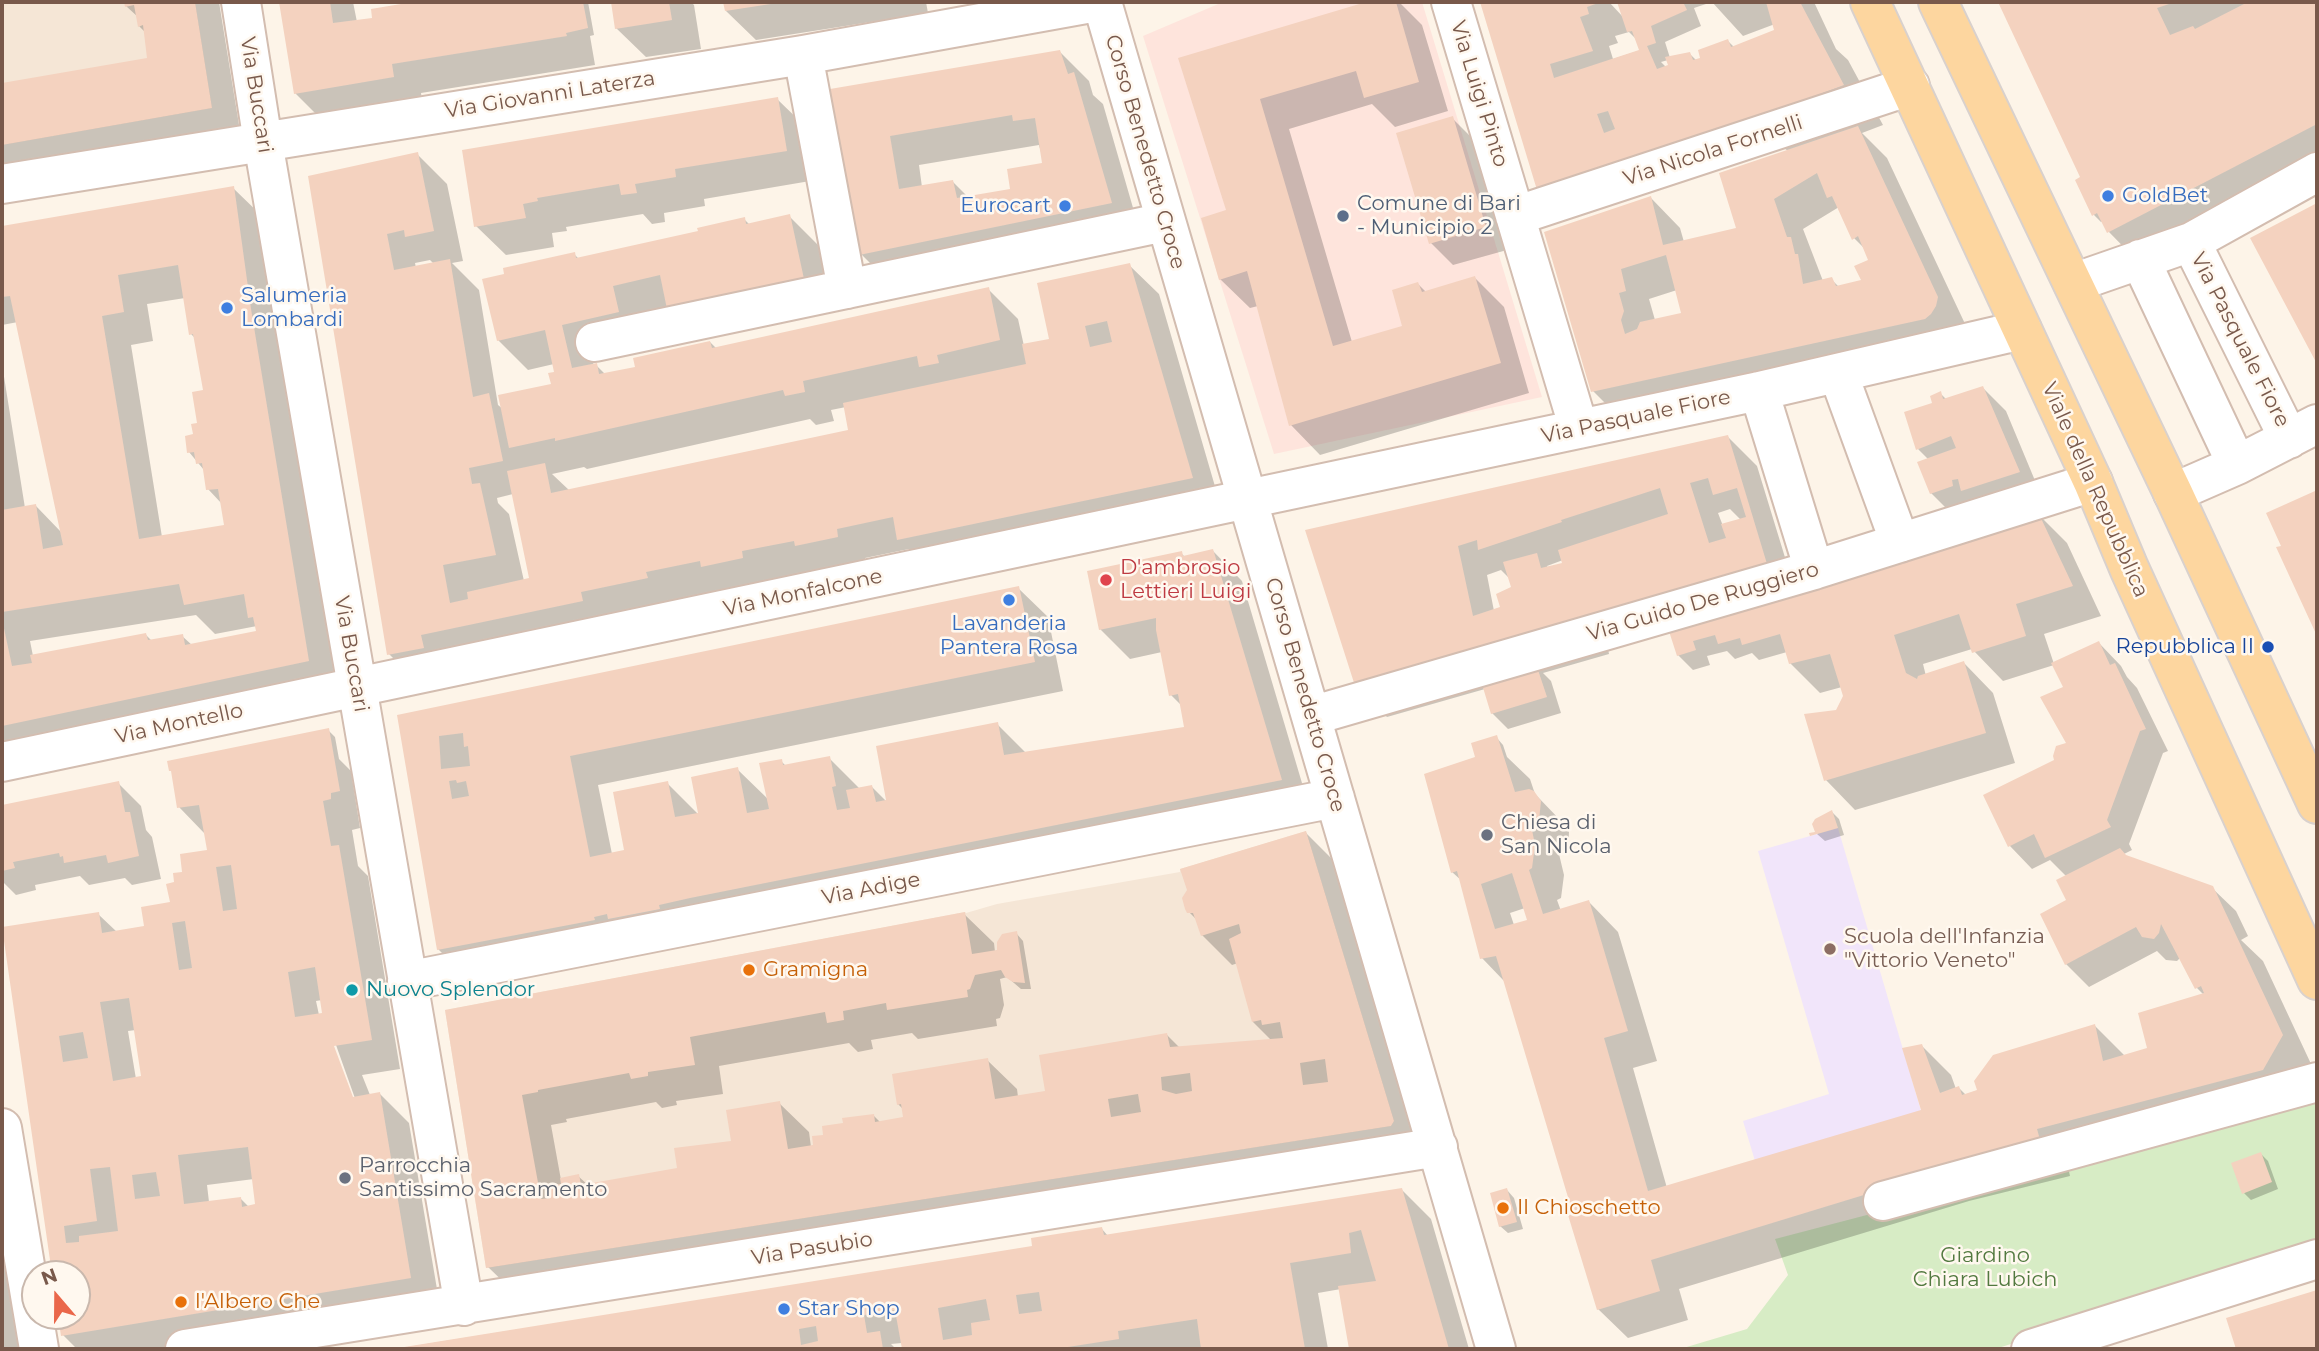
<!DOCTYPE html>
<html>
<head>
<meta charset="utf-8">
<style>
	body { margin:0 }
	#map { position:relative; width:2319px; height:1351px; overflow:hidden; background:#fdf4e8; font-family:Montserrat,sans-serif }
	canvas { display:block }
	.frame { position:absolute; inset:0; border:4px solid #79594b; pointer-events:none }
	.north { position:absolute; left:21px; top:1260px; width:70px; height:70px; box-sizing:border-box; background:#fff8ef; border:2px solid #c9b8ad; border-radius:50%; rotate:340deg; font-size:19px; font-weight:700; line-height:28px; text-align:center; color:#79594b }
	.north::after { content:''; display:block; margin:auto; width:24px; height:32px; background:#ea674a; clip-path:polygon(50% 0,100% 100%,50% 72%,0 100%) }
</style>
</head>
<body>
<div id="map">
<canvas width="2319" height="1351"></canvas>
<div class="frame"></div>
<div class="north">N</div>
</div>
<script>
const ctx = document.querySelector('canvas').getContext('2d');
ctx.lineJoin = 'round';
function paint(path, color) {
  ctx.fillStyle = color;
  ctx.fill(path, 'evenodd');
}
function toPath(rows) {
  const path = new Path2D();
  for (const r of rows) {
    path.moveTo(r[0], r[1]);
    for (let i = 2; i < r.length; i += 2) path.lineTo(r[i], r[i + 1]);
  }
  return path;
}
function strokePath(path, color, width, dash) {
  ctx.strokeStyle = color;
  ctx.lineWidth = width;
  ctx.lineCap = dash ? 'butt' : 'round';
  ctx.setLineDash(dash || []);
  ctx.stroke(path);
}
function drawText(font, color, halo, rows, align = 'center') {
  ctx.font = font + ' Montserrat,sans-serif';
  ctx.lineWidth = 5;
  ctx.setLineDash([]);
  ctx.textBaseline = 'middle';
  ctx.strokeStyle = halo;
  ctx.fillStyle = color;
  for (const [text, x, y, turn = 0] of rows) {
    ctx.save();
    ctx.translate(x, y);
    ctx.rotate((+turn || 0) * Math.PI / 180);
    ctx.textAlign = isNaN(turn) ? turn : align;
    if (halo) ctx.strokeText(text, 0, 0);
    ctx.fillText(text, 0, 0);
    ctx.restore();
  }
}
const residential = toPath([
	[2,2,195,2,212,108,2,145],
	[1306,831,1394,1121,1391,1126,486,1268,445,1010,965,912,966,913,997,904,1180,872,1180,869]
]);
const commercial = toPath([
	[1223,2,1422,2,1542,397,1274,454,1143,36]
]);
const education = toPath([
	[1838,828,1939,1172,1773,1221,1743,1121,1829,1094,1758,851]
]);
const green = toPath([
	[2317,1095,2317,1248,1995,1349,1680,1349,1747,1329,1788,1275,1775,1239,2119,1149]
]);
const shadow = toPath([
	[126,2,219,2,241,137,2,179,2,85,149,59,145,32,139,26,138,17,126,6],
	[281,2,353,2,357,22,374,19,373,10,424,2,588,2,594,35,590,36,595,65,421,93,423,106,325,123,295,93],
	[612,2,691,2,694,5,701,49,646,57,616,28],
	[725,2,926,2,928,13,756,40,726,11],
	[1372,2,1399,2,1422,25,1448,111,1395,127,1372,104,1289,129,1352,342,1404,327,1418,284,1426,292,1475,278,1504,307,1529,393,1320,455,1291,425,1258,306,1250,308,1220,279,1228,211,1180,59],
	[1482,2,1609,2,1624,18,1619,2,1814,2,1836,49,1848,60,1883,125,1862,133,1887,158,1967,328,1622,420,1593,391,1546,233,1651,198,1680,228,1684,242,1738,229,1788,151,1784,148,1568,219,1538,189],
	[1712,2,1743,36,1775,24,1778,31,1734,47,1728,41,1697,61,1690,54,1670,58,1665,42,1701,26,1694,8],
	[1629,32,1637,40,1641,50,1613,59,1609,46,1618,43,1615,36],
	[1668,60,1670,66,1666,67,1661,62],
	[1839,207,1854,238,1866,250,1870,261,1863,282,1839,287,1831,279,1823,281,1803,229],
	[1677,290,1683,314,1655,320,1649,299],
	[2001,2,2317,2,2317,185,2149,273,2109,232,2103,221,2101,222,2094,215,2087,186],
	[1060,52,1089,81,1093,95,1103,104,1140,232,891,284,861,254,832,90],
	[1039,145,1044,164,1012,190,969,198,953,182,922,187,919,165],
	[777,99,807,128,816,180,704,199,705,206,664,213,665,222,652,224,643,214,566,227,567,231,552,233,554,247,506,255,476,226,464,151],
	[1452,118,1475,141,1507,250,1453,265,1431,243],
	[417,154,447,184,463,261,452,263,479,290,498,405,503,409,553,385,556,374,554,364,528,370,498,340,574,254,579,259,700,232,744,219,750,225,789,216,819,246,832,308,591,354,594,366,596,365,606,375,637,368,710,342,717,349,988,289,1018,319,1024,346,1051,340,1129,265,1159,294,1221,507,928,569,909,549,865,558,867,566,822,570,770,580,771,588,419,684,389,654,310,177],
	[430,260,434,264,416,268,415,263],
	[846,407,850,432,570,491,552,474,584,467,587,469,810,419,816,425,834,421,831,410],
	[513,494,531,580,524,581,509,514,498,503,497,498],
	[233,188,263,217,279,340,337,690,2,761,2,364,25,508,36,506,62,533,18,322,2,325,2,228],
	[185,298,191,334,196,339,205,392,199,425,189,452,204,470,208,489,222,504,226,526,162,537,131,345,153,341,147,304],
	[196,615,215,634,257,626,258,633,192,645,182,636,152,641,146,635,33,656,30,641],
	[2317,205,2317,361,2253,239],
	[1983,388,2006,411,2041,495,1954,516,1931,493,1929,460,1918,449,1940,393,1947,400],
	[1728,437,1757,466,1795,590,2038,514,2067,543,2101,616,2044,634,2054,664,2099,643,2121,666,2127,677,2137,688,2168,751,2163,753,2129,844,2132,850,2124,854,2128,858,2212,888,2236,911,2248,936,2241,940,2263,961,2312,1066,2066,1158,2070,1176,1969,1201,1679,1289,1688,1320,1628,1338,1598,1309,1575,1216,1505,982,1482,958,1462,881,1452,872,1479,757,1496,737,1503,745,1507,757,1530,779,1535,794,1563,823,1569,832,1568,850,1559,854,1564,875,1561,898,1557,900,1561,911,1589,902,1618,932,1657,1061,1633,1068,1667,1188,1923,1111,1922,1046,1951,1075,1956,1089,1959,1088,1966,1095,1979,1091,2095,1026,2125,1056,2149,1050,2204,995,2197,988,2181,957,2177,961,2166,960,2157,951,2089,987,2066,964,2069,901,2066,876,2050,860,2032,869,2010,846,1985,795,2056,760,2069,744,2065,688,2054,665,2003,681,1972,649,1923,664,1926,676,1964,663,1993,693,2015,763,1855,810,1826,780,1837,712,1845,696,1842,687,1820,693,1790,663,1787,652,1759,660,1752,653,1735,659,1727,651,1707,656,1710,665,1693,670,1678,655,1671,630,1608,649,1609,654,1543,673,1551,681,1561,713,1508,729,1492,713,1485,689,1387,717,1357,688,1307,531],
	[1730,509,1741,520,1723,526,1718,513],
	[1563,560,1564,564,1548,568,1547,566],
	[1501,570,1509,578,1513,588,1502,608,1494,611,1487,575],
	[1525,908,1529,921,1514,925,1510,913],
	[2315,493,2317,495,2317,631,2278,548,2283,546],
	[1213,551,1242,581,1310,810,468,979,438,949,399,717,1018,588,1048,617,1063,691,598,785,612,854,626,851,667,783,700,816,737,769,769,800,781,761,787,767,829,758,859,788,872,787,889,804,997,724,1027,754,1186,728,1182,706,1171,695,1162,652,1130,659,1100,629,1181,553,1185,557],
	[328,730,335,737,339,759,351,771,360,828,352,830,358,866,368,876,400,1069,362,1075,370,1095,380,1094,409,1123,440,1307,186,1349,77,1349,63,1335,60,1316,77,1316,77,1274,54,1274,3,929,98,914,117,932,146,928,172,904,176,884,184,873,209,851,206,835,179,807],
	[322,1000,324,1014,319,1015,316,1001],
	[136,1030,143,1078,136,1079,128,1031],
	[332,1045,336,1045,357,1104,354,1105],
	[254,1179,257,1206,249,1207,240,1198,209,1202,207,1185],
	[118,783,141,806,146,830,152,837,161,879,132,885,125,878,89,885,80,876,35,885,36,890,16,895,2,881,2,806],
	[1832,812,1839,819,1844,835,1825,841,1817,834],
	[1306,833,1335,862,1422,1152,518,1296,488,1267,447,1011,964,914,994,943,995,952,1016,933,1023,941,1031,989,1021,989,1007,977,1000,979,1004,1005,1000,1018,996,1019,997,1026,918,1039,912,1033,871,1040,873,1049,858,1052,849,1043,719,1066,723,1094,676,1101,677,1105,662,1108,656,1102,566,1119,567,1122,551,1125,561,1180,578,1176,588,1185,679,1169,733,1142,779,1103,809,1132,811,1147,825,1136,873,1115,881,1123,905,1119,904,1110,898,1104,987,1060,1017,1089,1018,1097,1047,1092,1167,1035,1180,1048,1272,1041,1253,1022,1238,963,1232,965,1202,935,1198,921,1189,912],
	[2261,1154,2268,1161,2278,1189,2251,1200,2244,1193],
	[1401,1189,1431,1219,1469,1349,1350,1349,1341,1289,1318,1293,1328,1349,903,1349,902,1343,891,1344,896,1349,395,1349,1036,1247,1102,1229,1108,1236],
	[1507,1190,1514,1198,1523,1229,1508,1233,1500,1226],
	[2,1192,39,1349,2,1349],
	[2317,1292,2317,1349,2238,1349,2229,1319]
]);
const building = toPath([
	[124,2,195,2,212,108,2,145,2,83,147,58,143,25,138,27,134,5,125,7],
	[279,2,330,2,333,23,372,18,371,9,413,2,583,2,588,28,566,33,567,36,392,64,394,77,294,94],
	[611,2,669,2,672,20,615,29],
	[723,2,777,2,777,3,725,11],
	[1366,2,1396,2,1419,82,1364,98,1356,71,1260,99,1333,346,1402,326,1392,290,1418,282,1422,292,1475,276,1501,363,1289,426,1247,271,1219,280,1201,218,1226,210,1178,58],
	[1480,2,1601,2,1587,7,1589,14,1580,17,1593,51,1550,64,1554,78,1639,50,1632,31,1627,32,1617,2,1683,2,1687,10,1651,26,1656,43,1647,46,1657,69,1668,65,1665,57,1690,52,1693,60,1700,58,1698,50,1728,39,1731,47,1774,30,1766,2,1800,2,1844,85,1753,119,1537,190],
	[1608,111,1615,129,1604,133,1597,114],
	[1998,2,2175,2,2157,8,2170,35,2193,26,2195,29,2248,2,2317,2,2317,124,2107,233,2097,213,2092,216,2075,180,2080,177],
	[1060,50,1068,74,1074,72,1112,203,859,255,830,89],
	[1012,115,1013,121,1035,118,1042,163,1007,169,1010,189,957,198,953,180,899,189,890,136],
	[778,97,787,151,675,169,676,177,635,184,637,193,621,195,619,184,537,198,538,201,523,204,526,218,474,227,462,150],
	[1453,116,1486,227,1429,244,1396,133],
	[1858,126,1938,297,1936,306,1931,314,1925,319,1591,392,1544,232,1651,196,1663,245,1736,228,1719,173],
	[1817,173,1827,198,1832,196,1852,240,1858,236,1868,260,1854,266,1861,280,1836,286,1832,277,1803,284,1798,254,1795,254,1791,237,1787,237,1774,199],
	[1666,255,1681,313,1640,322,1637,329,1625,334,1621,320,1624,311,1619,293,1626,291,1621,269],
	[418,152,434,231,405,237,404,230,387,234,394,270,450,259,473,397,489,393,503,461,469,468,472,484,480,483,496,555,443,565,450,603,468,599,467,592,529,578,507,471,545,463,551,493,848,430,843,403,1026,364,1022,344,1049,339,1037,283,1130,263,1193,478,897,540,893,517,837,529,838,537,795,546,794,541,742,551,743,558,701,567,700,561,646,572,648,578,581,592,583,601,421,635,424,648,387,655,308,176],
	[1107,321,1112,342,1090,347,1085,326],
	[234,186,251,309,309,661,2,726,2,619,12,666,32,663,30,655,146,633,148,640,183,634,185,645,256,631,253,617,248,618,244,594,184,605,179,584,2,612,2,510,36,504,43,549,63,545,10,296,2,297,2,226],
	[178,265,189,335,193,334,203,390,192,392,197,423,191,424,193,434,185,436,187,453,194,452,196,464,202,463,206,490,218,489,224,525,139,539,102,316,124,312,118,275],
	[2317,203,2317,364,2250,238],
	[790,214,804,279,667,309,660,275,613,286,619,312,562,325,572,368,597,363,599,374,635,367,633,358,710,341,712,348,989,287,1000,340,937,355,939,363,919,367,917,356,803,381,805,392,785,396,783,390,555,441,555,438,509,448,498,395,551,384,548,373,554,372,545,330,497,341,482,279,504,274,503,268,575,252,576,258,698,231,697,228,745,217,746,224],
	[1983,386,2020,472,1961,491,1958,479,1952,480,1953,486,1930,494,1917,462,1956,448,1951,436,1916,450,1904,412,1932,403,1930,396,1941,391,1943,399],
	[1728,435,1767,564,1356,689,1305,530],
	[1708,478,1713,495,1737,488,1746,517,1721,524,1726,538,1709,543,1690,483],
	[1660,488,1668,514,1558,550,1562,563,1541,568,1537,553,1503,562,1511,587,1496,594,1500,607,1473,616,1458,546,1477,540,1478,550,1562,522,1561,520],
	[2315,491,2317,495,2317,636,2276,547,2281,546,2266,513],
	[2038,512,2073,586,2016,604,2026,636,1972,653,1959,614,1894,635,1906,673,1917,679,1918,676,1964,661,1986,733,1824,781,1804,714,1836,710,1843,696,1830,654,1789,664,1780,634,1742,645,1740,638,1718,644,1715,635,1693,641,1696,650,1677,656,1667,625],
	[1213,549,1282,780,690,898,659,905,660,909,608,919,607,914,594,917,595,920,437,950,397,715,1019,586,1035,662,570,756,590,857,624,850,613,792,668,781,675,817,698,813,691,777,738,767,747,813,769,809,759,763,782,759,783,765,830,756,836,786,832,787,837,810,850,808,846,790,872,785,876,802,886,800,876,746,998,722,1004,755,1184,727,1178,694,1169,696,1156,630,1156,618,1099,630,1087,571,1182,551,1183,556],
	[463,733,464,747,468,746,470,766,441,769,439,736],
	[456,780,457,783,466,781,469,796,452,799,449,781],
	[2099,641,2110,665,2115,663,2146,729,2140,731,2107,820,2111,827,2045,858,2034,834,2008,847,1983,795,2054,760,2053,756,2056,746,2066,743,2040,697,2063,687,2051,663],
	[1536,664,1547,697,1491,714,1481,681],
	[329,728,340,791,331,793,331,799,323,801,331,846,339,845,372,1040,334,1046,353,1097,380,1092,411,1278,61,1336,58,1316,77,1316,77,1274,52,1274,2,927,99,912,102,933,144,926,141,907,170,902,166,884,174,882,173,873,182,872,180,854,207,850,199,805,177,808,171,771,169,771,167,761],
	[231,865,237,909,223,911,216,867],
	[185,921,192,968,179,970,172,923],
	[315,967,322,1013,295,1017,288,972],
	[129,998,141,1076,113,1081,100,1002],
	[83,1032,88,1058,63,1062,59,1036],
	[248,1147,255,1204,242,1207,241,1197,184,1204,178,1155],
	[110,1167,118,1231,79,1236,79,1242,66,1243,64,1226,97,1221,90,1169],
	[156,1172,160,1196,135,1199,132,1175],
	[1497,735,1515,792,1529,789,1534,791,1541,801,1539,820,1531,825,1535,845,1532,868,1529,870,1543,914,1589,900,1628,1031,1604,1038,1648,1191,1921,1110,1902,1048,1922,1044,1940,1093,1959,1086,1962,1095,1977,1090,1974,1081,1993,1055,2095,1024,2103,1061,2147,1048,2138,1013,2204,993,2201,986,2195,989,2161,924,2159,933,2154,939,2142,937,2136,927,2065,965,2040,914,2066,900,2056,880,2120,848,2126,855,2213,886,2283,1035,2263,1070,2037,1129,2042,1147,1939,1172,1651,1260,1660,1291,1597,1310,1568,1215,1573,1214,1496,956,1480,959,1457,871,1451,873,1424,774,1475,757,1471,743],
	[1512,873,1527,920,1495,929,1481,884],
	[119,781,125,812,130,812,139,856,108,863,106,855,64,863,63,856,60,857,59,853,13,862,15,868,2,871,2,805],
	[1832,810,1838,828,1810,836,1809,833,1815,832,1812,824,1815,819],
	[1306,831,1394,1121,1391,1126,486,1268,445,1010,965,912,972,954,997,950,997,942,1002,934,1017,931,1025,983,1013,982,1005,977,1001,970,975,975,970,989,967,990,968,997,887,1010,886,1003,843,1011,844,1020,827,1023,825,1012,690,1037,695,1065,648,1072,648,1076,631,1079,629,1073,538,1090,538,1092,522,1095,541,1199,550,1198,548,1186,561,1184,560,1178,579,1174,581,1185,677,1168,674,1148,731,1141,726,1110,780,1101,788,1149,813,1145,812,1136,823,1135,822,1126,843,1123,842,1118,874,1114,875,1122,903,1117,901,1104,897,1105,892,1074,988,1058,995,1099,1045,1091,1039,1055,1167,1033,1170,1047,1283,1038,1280,1022,1262,1025,1261,1020,1252,1022,1229,939,1241,933,1239,924,1201,936,1193,913,1187,913,1185,909,1182,898,1187,890,1180,869],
	[1325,1059,1328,1082,1303,1085,1300,1063],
	[1190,1073,1192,1091,1176,1094,1162,1090,1161,1077],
	[1138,1094,1141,1112,1111,1117,1108,1099],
	[2261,1152,2272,1182,2242,1194,2231,1163],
	[1402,1188,1449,1349,1349,1349,1338,1286,1376,1281,1361,1230,1349,1233,1351,1253,1290,1263,1305,1349,1201,1349,1197,1319,1118,1331,1119,1339,1055,1349,902,1349,895,1310,864,1315,867,1333,880,1331,883,1349,392,1349,1032,1246,1031,1238,1102,1227,1104,1235],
	[1039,1292,1042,1311,1019,1314,1016,1295],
	[986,1299,990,1320,971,1323,972,1335,943,1340,938,1308],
	[816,1326,818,1341,801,1345,799,1329],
	[1507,1188,1517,1222,1499,1227,1490,1193],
	[2317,1290,2317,1349,2236,1349,2226,1318]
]);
const minor = toPath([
	[241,2,263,142,464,1306],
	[1102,2,1496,1349],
	[1451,2,1579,429],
	[803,55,847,289],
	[2,184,803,55,1097,2],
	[1515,216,1910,86],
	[2191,242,2289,439],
	[2140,259,2237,465],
	[2073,283,2191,242,2317,172],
	[595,342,1165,222],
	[1838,373,1900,543],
	[1759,391,1814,570],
	[2173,493,2237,465,2317,424],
	[1311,716,1814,570,2093,482],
	[2,762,1759,391,2022,330],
	[407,981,1335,798],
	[2,1128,39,1349],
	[1883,1201,2317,1082],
	[185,1349,1438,1147],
	[2031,1349,2317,1259]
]);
const major = toPath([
	[1870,2,2093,482,2129,568,2317,980],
	[1938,2,2173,493,2317,804]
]);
const markers = [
	[2108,196,7,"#3f7fe0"],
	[1065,206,7,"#3f7fe0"],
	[1343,216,7,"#5c6f8a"],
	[227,308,7,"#3f7fe0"],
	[1106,580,7,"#e0444e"],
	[1009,600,7,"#3f7fe0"],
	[2268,647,7,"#1a4fb4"],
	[1487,835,7,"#6b7280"],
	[1830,949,7,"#8d6e63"],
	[749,970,7,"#e8710a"],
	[352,990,7,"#0f9aa8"],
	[345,1178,7,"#6b7280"],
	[1503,1208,7,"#e8710a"],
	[181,1302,7,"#e8710a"],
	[784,1309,7,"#3f7fe0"]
];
const streetNames = [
	["Via Luigi Pinto",1479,94,73],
	["Via Buccari",256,95,81],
	["Via Giovanni Laterza",550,95,-9],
	["Via Nicola Fornelli",1713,151,-18],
	["Corso Benedetto Croce",1145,152,74],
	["Via Pasquale Fiore",2240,340,63],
	["Via Pasquale Fiore",1636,417,-12],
	["Viale della Repubblica",2095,490,66],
	["Via Monfalcone",803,593,-12],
	["Via Guido De Ruggiero",1703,602,-16],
	["Via Buccari",351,654,80],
	["Corso Benedetto Croce",1305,695,74],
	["Via Montello",179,724,-12],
	["Via Adige",871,889,-11],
	["Via Pasubio",812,1249,-9]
];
const shopNames = [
	["GoldBet",2122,196],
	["Eurocart",1051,206,"right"],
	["Salumeria",241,296],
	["Lombardi",241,320],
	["Lavanderia",1009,624,"center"],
	["Pantera Rosa",1009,648,"center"],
	["Star Shop",798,1309]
];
const serviceNames = [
	["Comune di Bari",1357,204],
	["- Municipio 2",1357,228]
];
const healthNames = [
	["D'ambrosio",1120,568],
	["Lettieri Luigi",1120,592]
];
const transitNames = [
	["Repubblica II",2254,647]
];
const worshipNames = [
	["Chiesa di",1501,823],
	["San Nicola",1501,847],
	["Parrocchia",359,1166],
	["Santissimo Sacramento",359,1190]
];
const educationNames = [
	["Scuola dell'Infanzia",1844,937],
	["\"Vittorio Veneto\"",1844,961]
];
const foodNames = [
	["Gramigna",763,970],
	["Il Chioschetto",1517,1208],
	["l'Albero Che",195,1302]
];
const cultureNames = [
	["Nuovo Splendor",366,990]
];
const parkNames = [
	["Giardino",1985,1256],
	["Chiara Lubich",1985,1280]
];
paint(residential, '#f5e6d6');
paint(commercial, '#fee4dc');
paint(education, '#f1e5fa');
paint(green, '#d7ecc5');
paint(shadow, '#0003');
paint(building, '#f4d2bf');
strokePath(minor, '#d3bdb0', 42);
strokePath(major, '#d9d1cd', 42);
strokePath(minor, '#fff', 38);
strokePath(major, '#fdd69f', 38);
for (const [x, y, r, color] of markers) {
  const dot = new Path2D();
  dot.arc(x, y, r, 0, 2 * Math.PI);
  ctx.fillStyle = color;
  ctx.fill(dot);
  strokePath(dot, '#fff8ef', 2.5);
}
drawText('21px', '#79594b', '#fff8ef', streetNames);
drawText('21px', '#366cbe', '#fff8ef', shopNames, 'left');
drawText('21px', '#4e5e75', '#fff8ef', serviceNames, 'left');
drawText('21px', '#be3a42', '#fff8ef', healthNames, 'left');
drawText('21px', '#164399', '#fff8ef', transitNames, 'right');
drawText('21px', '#5b616d', '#fff8ef', worshipNames, 'left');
drawText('21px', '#785e54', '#fff8ef', educationNames, 'left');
drawText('21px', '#c56008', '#fff8ef', foodNames, 'left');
drawText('21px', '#0d838f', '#fff8ef', cultureNames, 'left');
drawText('21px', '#52793f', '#fff8ef', parkNames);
</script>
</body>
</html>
